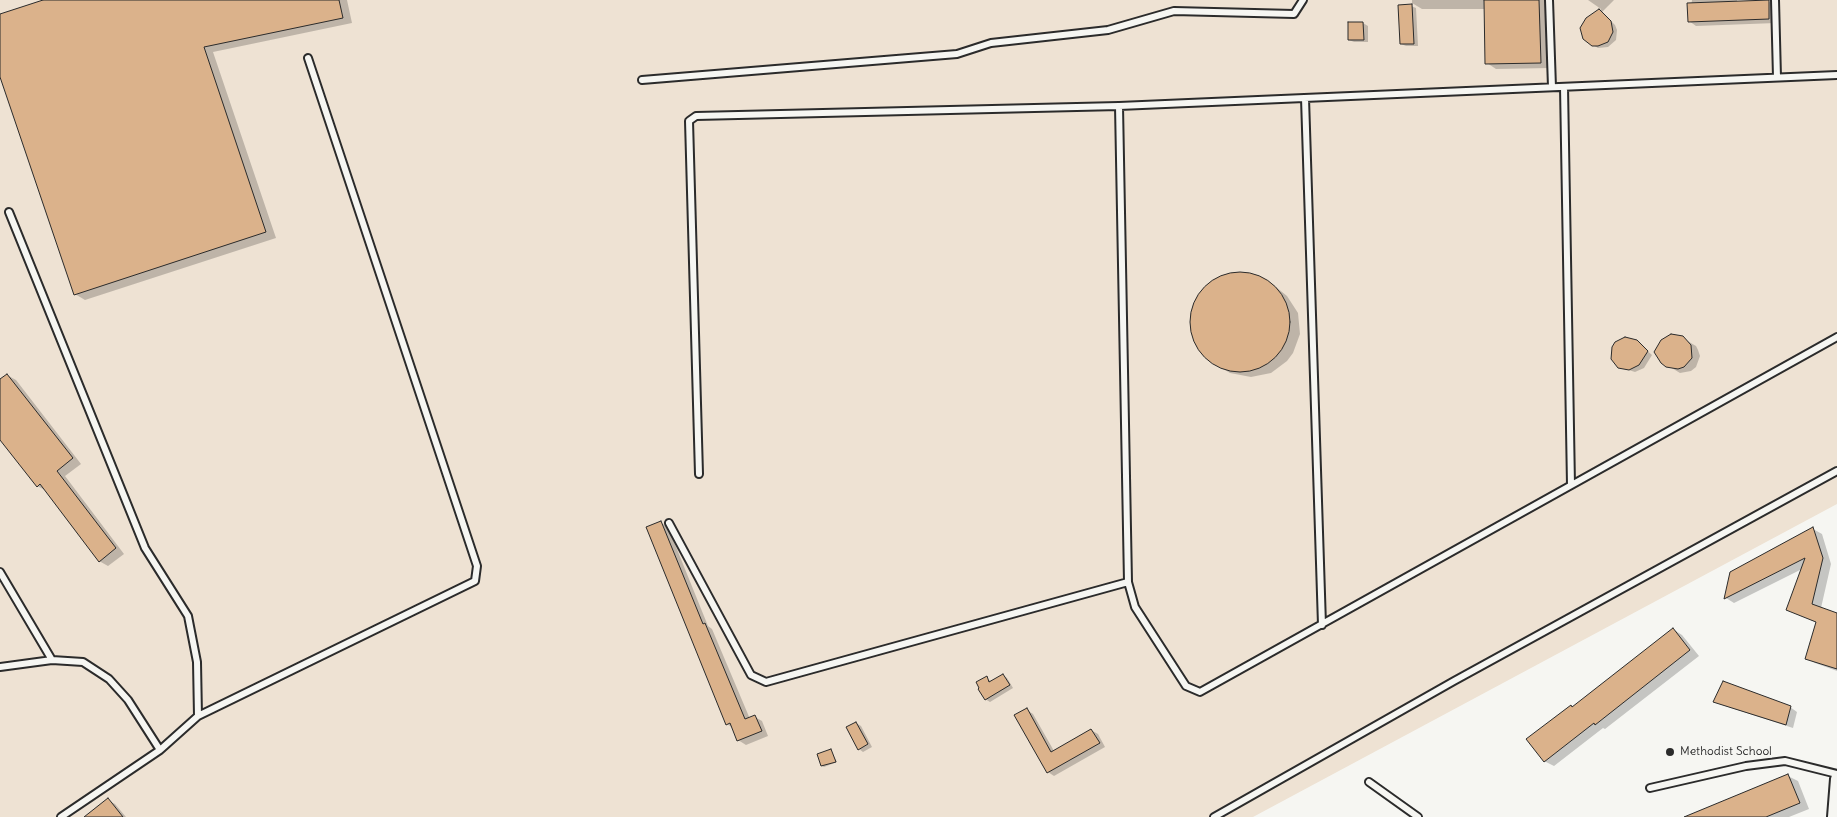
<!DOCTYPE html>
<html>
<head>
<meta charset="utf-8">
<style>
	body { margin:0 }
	canvas { display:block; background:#f6f6f2 }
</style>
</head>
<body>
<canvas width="1837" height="817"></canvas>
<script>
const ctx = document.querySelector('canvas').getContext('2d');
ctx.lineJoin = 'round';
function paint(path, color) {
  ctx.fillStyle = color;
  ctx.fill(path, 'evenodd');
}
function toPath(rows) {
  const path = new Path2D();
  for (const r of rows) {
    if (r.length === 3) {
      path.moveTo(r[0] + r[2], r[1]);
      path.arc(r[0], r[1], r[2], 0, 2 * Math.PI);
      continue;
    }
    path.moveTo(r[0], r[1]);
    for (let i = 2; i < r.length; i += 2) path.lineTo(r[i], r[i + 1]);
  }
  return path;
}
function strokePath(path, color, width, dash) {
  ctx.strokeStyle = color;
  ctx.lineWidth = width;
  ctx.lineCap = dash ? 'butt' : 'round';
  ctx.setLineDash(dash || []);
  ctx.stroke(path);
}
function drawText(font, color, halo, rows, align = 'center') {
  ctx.font = font + ' Delius,sans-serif';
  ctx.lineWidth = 5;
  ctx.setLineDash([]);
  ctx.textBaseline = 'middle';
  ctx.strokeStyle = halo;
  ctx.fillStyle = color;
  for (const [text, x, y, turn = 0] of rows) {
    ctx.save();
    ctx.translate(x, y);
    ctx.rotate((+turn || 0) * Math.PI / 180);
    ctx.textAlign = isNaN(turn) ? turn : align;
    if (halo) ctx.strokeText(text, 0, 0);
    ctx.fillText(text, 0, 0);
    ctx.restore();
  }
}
const built = toPath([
	[0,0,1837,0,1837,504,1253,817,0,817]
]);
const shadow = toPath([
	[47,0,347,0,352,23,213,52,276,238,85,300,75,294,0,73,0,15],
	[1412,0,1548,0,1550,68,1496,69,1487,63,1486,9,1422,9,1412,3],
	[1588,0,1614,0,1602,12,1615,25,1617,30,1616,40,1608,47,1598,48,1593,45,1586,19,1601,9],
	[1692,0,1737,0,1737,2,1768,1,1776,6,1776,23,1696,26,1689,21],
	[1411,6,1416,8,1418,46,1406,46,1401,44],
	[1349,23,1363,23,1368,26,1368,42,1354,42,1349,40],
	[1240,273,1260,277,1271,283,1287,296,1298,313,1300,334,1293,353,1287,361,1271,373,1251,377,1230,373,1220,367,1203,354,1193,337,1191,316,1197,297,1203,289,1220,277],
	[1677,335,1696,346,1698,350,1700,356,1696,367,1691,371,1680,373,1662,362],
	[1636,341,1652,355,1644,368,1635,372,1619,367],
	[7,375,16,380,81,464,65,476,124,554,108,566,99,561,47,491,37,486,0,438,0,381],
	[661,523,668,527,708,626,712,629,750,719,755,717,762,721,768,736,746,745,738,740,733,728,727,724],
	[1813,529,1822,534,1831,564,1821,608,1837,614,1837,671,1815,663,1806,658,1817,623,1788,609,1802,569,1734,603,1726,598,1731,573],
	[1673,629,1682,635,1699,656,1605,729,1603,728,1554,766,1544,761],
	[1003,675,1007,678,1013,688,990,702,985,699,986,678,992,682],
	[1715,701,1790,707,1797,712,1793,728,1722,705],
	[1027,710,1033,714,1054,751,1091,730,1098,734,1105,747,1054,776,1048,772],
	[856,723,861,726,872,747,863,752,859,749],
	[831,751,837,762,824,767,822,766],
	[1788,776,1798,781,1809,809,1789,817,1686,817],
	[108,800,115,804,126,817,88,817]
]);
const building = toPath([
	[43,0,339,0,343,18,204,47,266,232,74,295,0,77,0,14,43,0],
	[1484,0,1539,0,1541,63,1485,64,1484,0],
	[1769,0,1769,19,1688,22,1687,3,1769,0],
	[1412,4,1414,44,1400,44,1398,5,1412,4],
	[1599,9,1611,21,1613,32,1608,42,1598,46,1592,46,1583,39,1580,28,1586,18,1599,9],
	[1348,22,1363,22,1364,40,1348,40,1348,22],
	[1240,322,50],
	[1671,334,1683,336,1691,345,1692,358,1684,367,1678,369,1666,367,1661,363,1654,352,1661,340,1671,334],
	[1625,337,1637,340,1648,351,1639,365,1629,370,1618,368,1611,359,1612,347,1615,342,1625,337],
	[7,374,73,458,57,471,116,548,99,562,40,484,37,487,0,440,0,379,7,374],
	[661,521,703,624,705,623,745,719,755,715,762,731,737,741,730,723,726,725,646,527,661,521],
	[1813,527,1823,558,1812,604,1837,613,1837,669,1805,659,1816,622,1786,610,1805,558,1724,599,1730,572,1813,527],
	[1673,628,1690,650,1595,725,1594,723,1544,762,1526,739,1571,705,1572,707,1673,628],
	[1003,674,1010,685,985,700,978,689,979,688,976,682,987,676,989,682,1003,674],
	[1723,681,1791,706,1786,725,1713,702,1723,681],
	[1027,708,1051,752,1091,729,1100,743,1047,773,1014,715,1027,708],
	[856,722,868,744,858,750,846,727,856,722],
	[831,749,836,762,821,766,817,754,831,749],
	[1788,774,1800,803,1766,817,1684,817,1788,774],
	[108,798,123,817,84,817,108,798]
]);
const service = toPath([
	[1549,0,1552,87],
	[1775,0,1777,77],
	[642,80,957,54,991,43,1108,30,1174,11,1294,14,1303,0],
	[1564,87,1571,485],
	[1305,98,1322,625],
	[1119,106,1128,582,1135,607,1186,686,1200,692,1837,337],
	[9,212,145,548,188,616,197,662,198,716,160,750,61,817],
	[699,474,689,121,696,116,1119,106,1837,75],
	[669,523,751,675,766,682,1128,582],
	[0,572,52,660],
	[0,667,52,660,83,662,109,679,128,700,160,750],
	[198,716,475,581,477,566,308,58],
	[1369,782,1418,817],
	[1650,788,1746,766,1785,761,1837,774],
	[1214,817,1454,681,1837,471]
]);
const minor = toPath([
	[1834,817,1837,779]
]);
const markers = [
	[1670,752,5,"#2b2b2b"]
];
const poiNames = [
	["Methodist School",1680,752]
];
paint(built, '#eee2d3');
paint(shadow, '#0003');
paint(building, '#dbb28b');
strokePath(building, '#2b2b2b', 1);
strokePath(service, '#2b2b2b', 10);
strokePath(minor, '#2b2b2b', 16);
strokePath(service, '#f6f6f2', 6);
strokePath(minor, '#f6f6f2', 12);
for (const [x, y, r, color] of markers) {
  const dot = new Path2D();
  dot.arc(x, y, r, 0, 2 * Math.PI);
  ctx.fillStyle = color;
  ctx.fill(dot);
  strokePath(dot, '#f6f6f2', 2);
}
drawText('12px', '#2b2b2b', '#f6f6f2', poiNames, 'left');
</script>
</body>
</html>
